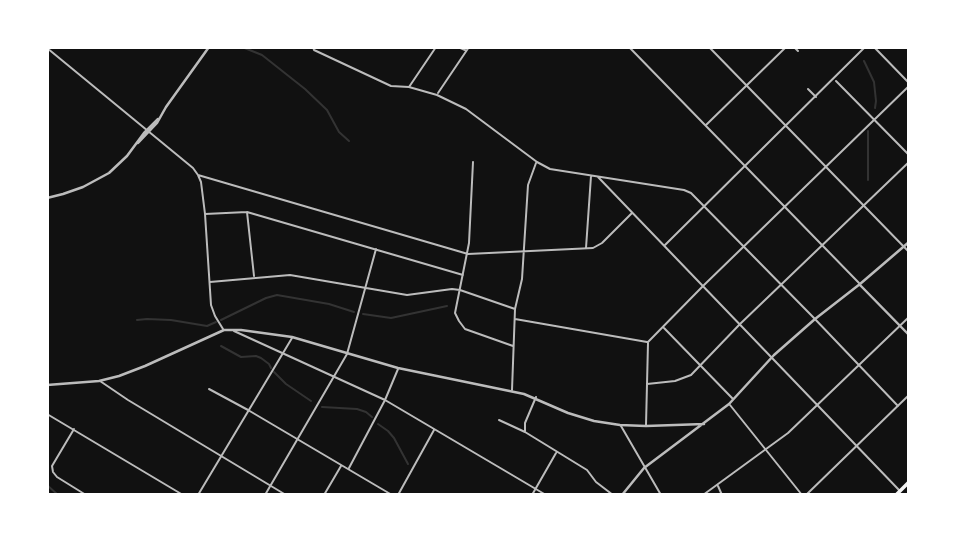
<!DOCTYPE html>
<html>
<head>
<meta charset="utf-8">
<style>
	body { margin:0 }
	#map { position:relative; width:956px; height:542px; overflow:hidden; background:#111; font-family:Spectral,serif }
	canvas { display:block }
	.frame { position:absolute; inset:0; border:49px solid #fff; pointer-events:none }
</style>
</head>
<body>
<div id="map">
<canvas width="956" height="542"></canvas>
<div class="frame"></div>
</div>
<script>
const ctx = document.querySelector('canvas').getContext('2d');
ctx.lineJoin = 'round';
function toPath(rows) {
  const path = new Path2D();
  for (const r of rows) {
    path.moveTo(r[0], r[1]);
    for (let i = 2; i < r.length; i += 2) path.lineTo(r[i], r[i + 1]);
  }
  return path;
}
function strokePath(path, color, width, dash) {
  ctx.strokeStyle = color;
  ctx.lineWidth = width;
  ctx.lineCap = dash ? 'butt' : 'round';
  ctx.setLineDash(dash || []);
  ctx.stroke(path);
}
const stream = toPath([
	[242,47,262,55,305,89,327,110,339,132,349,141],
	[864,61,874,82,876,101,875,108],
	[868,131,868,180],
	[363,314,391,318,447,306],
	[137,320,147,319,171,320,207,326,216,322],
	[221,320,266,298,277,295,329,304,354,312],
	[221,346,241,357,256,356,261,358,269,364,271,368],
	[274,372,286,384,311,401],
	[322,407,357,409,366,412,372,417],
	[378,424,388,431,394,438,408,464],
	[47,485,58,495]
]);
const minor = toPath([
	[313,47,314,50,391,86,409,87,437,95,466,109,537,162,550,169,684,190,691,193,813,317,898,406],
	[458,47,465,50],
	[629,47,859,283],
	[709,47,909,252],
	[794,47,798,51],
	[874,47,909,83],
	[47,48,193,168,198,175,201,182,205,214,211,305,215,316,223,329],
	[836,81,909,155],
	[409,87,436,47],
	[808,89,816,97],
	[438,93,469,47],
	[706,125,786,47],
	[473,162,469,243,455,313,459,321,465,329,513,346],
	[198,175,468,254,593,248,602,243,632,213],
	[598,177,899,490],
	[247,212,254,276],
	[205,214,247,212,463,275],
	[665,245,865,47],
	[586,248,591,176],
	[210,282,290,275,407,295,452,289,460,290,515,309],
	[515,319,647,342],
	[664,328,733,399],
	[234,331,385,400,546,495],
	[648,342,703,286,909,86],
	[100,381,128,400,286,495],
	[647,384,675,381,691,375,740,324,909,162],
	[209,389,248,410,392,495],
	[512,390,515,309,522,279,528,185,536,163],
	[730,405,802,495],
	[47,414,183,495],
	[499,420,525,432,587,470,596,482,613,495],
	[646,425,648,343],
	[621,426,661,495],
	[74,429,52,466,53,472,57,477,86,495],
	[525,431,525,423,536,397],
	[349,468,385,400,398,369],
	[718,486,722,495],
	[198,495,292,338],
	[265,495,347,354,376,249],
	[324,495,341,466],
	[398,495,434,430],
	[532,495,556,453],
	[703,495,788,433,909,317],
	[806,495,909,395]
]);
const tertiary = toPath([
	[138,143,157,123,166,107,209,47],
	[47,198,63,194,83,187,109,173,127,156,144,133,158,119],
	[860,285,909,335],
	[47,385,99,381,119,376,145,366,224,330,241,330,292,337,398,368,524,394,568,413,594,421,620,425,646,426,704,424],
	[622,495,644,468,729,404,774,355,815,319,860,284,909,242]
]);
const primary = toPath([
	[896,495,909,482]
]);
strokePath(stream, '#333', 2);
strokePath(minor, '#bcbcbc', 2);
strokePath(tertiary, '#bcbcbc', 2.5);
strokePath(primary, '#f5f5f5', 3.5);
</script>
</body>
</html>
